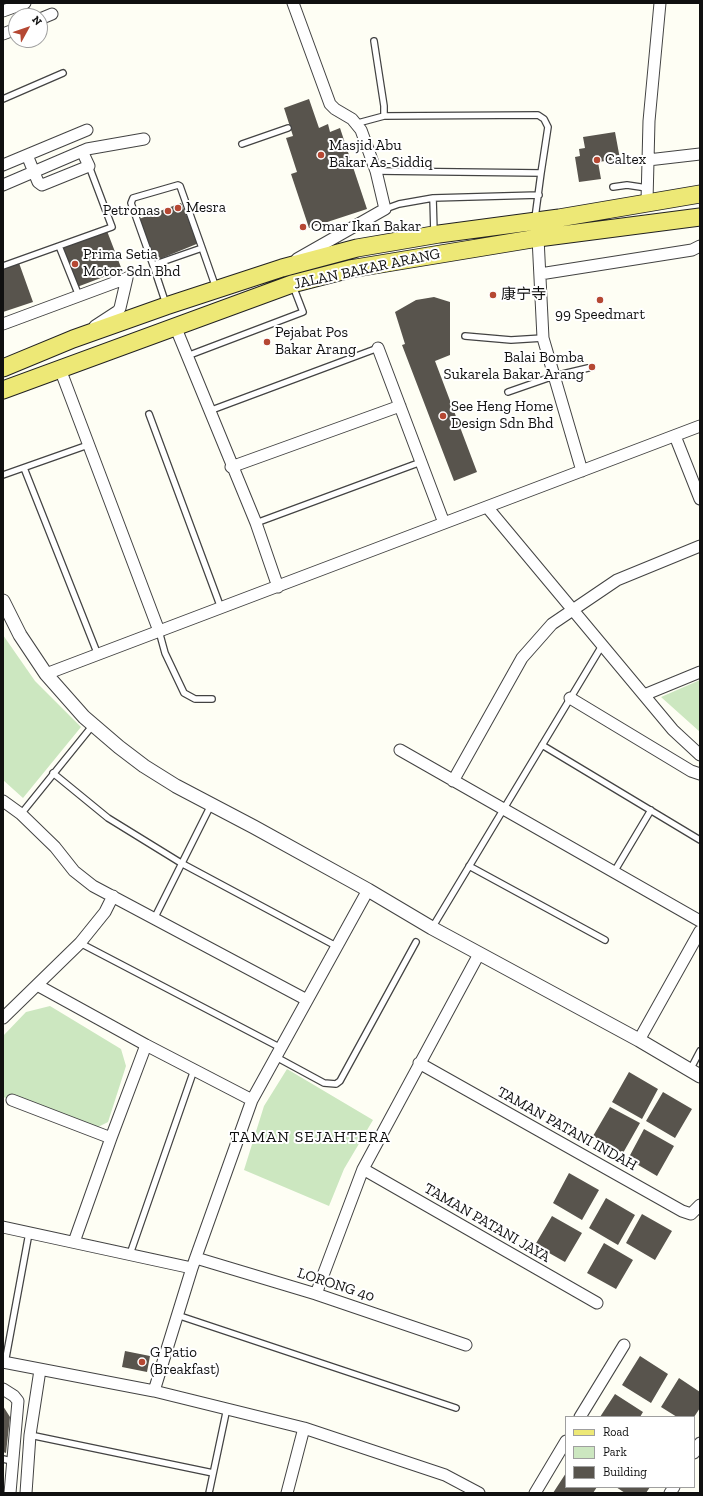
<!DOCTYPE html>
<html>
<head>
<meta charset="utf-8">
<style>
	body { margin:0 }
	#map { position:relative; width:703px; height:1496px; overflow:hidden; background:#fefef4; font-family:"Zilla Slab",serif }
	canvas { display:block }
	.frame { position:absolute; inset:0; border:4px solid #101010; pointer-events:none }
	.legend { position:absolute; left:565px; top:1416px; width:130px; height:72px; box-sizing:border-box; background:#fff; border:1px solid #9f9f9f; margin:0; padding:5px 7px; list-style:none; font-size:12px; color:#101010 }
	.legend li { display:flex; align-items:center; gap:8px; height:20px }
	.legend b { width:20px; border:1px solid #9f9f9f }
	.north { position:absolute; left:8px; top:8px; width:40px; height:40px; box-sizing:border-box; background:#fff; border:1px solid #9f9f9f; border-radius:50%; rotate:50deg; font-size:11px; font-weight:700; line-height:16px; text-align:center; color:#101010 }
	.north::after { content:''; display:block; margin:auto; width:14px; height:18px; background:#b54833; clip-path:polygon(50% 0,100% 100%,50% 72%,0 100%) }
</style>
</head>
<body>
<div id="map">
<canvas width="703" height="1496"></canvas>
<div class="frame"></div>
<ul class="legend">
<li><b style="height:5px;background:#ede876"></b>Road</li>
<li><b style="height:11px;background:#cce7c0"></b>Park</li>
<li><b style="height:11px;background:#58544d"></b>Building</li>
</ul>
<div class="north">N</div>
</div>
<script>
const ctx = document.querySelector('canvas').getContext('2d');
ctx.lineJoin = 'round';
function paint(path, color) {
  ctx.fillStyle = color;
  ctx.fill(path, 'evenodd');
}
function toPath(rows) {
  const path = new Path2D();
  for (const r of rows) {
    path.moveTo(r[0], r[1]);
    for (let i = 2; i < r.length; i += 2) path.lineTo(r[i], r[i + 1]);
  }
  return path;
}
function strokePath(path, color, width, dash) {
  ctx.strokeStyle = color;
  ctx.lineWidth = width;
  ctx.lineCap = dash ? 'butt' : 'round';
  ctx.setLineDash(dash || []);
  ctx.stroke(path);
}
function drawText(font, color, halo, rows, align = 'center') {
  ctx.font = font + ' "Zilla Slab","Noto Sans SC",serif';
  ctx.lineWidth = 4;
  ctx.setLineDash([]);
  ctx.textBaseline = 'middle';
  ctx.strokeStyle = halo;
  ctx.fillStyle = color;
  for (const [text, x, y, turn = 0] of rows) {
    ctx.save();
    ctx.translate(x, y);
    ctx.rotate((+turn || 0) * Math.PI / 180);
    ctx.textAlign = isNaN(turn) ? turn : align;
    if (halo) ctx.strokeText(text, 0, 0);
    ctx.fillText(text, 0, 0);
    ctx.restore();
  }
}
const green = toPath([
	[3,635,35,681,81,727,23,798,3,780],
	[700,680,700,732,661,697],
	[50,1006,121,1049,126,1066,108,1122,96,1128,3,1097,3,1036,26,1012],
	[287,1069,373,1120,344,1169,329,1206,244,1170,264,1106]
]);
const building = toPath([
	[309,99,319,128,328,124,330,132,340,128,367,209,309,228,291,174,297,172,286,138,293,136,284,108],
	[615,132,620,159,598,162,601,179,579,182,575,157,580,156,579,149,585,148,583,137],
	[181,203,199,243,155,261,139,219],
	[107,231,122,270,77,287,59,249],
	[19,263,33,302,3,312,3,269],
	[434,297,450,302,450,355,435,361,477,472,454,481,402,345,405,344,395,312,416,300],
	[629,1072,658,1089,642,1119,612,1102],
	[663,1092,692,1109,675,1138,646,1121],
	[610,1107,640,1123,623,1153,593,1136],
	[644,1129,674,1146,657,1176,628,1159],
	[569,1173,599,1190,582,1220,553,1203],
	[606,1198,635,1215,618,1245,589,1228],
	[642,1214,672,1231,655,1260,626,1243],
	[552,1216,582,1233,565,1262,535,1245],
	[604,1243,633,1260,616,1289,587,1273],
	[125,1351,150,1356,147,1372,122,1367],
	[640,1356,668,1374,651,1403,622,1385],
	[679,1378,700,1392,700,1408,694,1417,677,1417,661,1407],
	[615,1394,643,1412,640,1417,600,1417],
	[3,1406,10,1417,6,1453,3,1452],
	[566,1473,566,1487,597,1487,593,1493,553,1493],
	[616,1487,650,1487,646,1493,625,1493]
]);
const service = toPath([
	[374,41,384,106,384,116],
	[3,99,63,73],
	[358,123,384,116,538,115,544,119,548,127,541,173],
	[242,144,288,128],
	[376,171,541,173,535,218],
	[613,187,627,185,647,188],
	[433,198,434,233],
	[385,209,399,204,433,198,539,195],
	[59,246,79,296],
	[153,265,131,203,133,198,178,185,180,186,202,248],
	[3,266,112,227,89,166],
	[166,304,153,265,202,248,216,288],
	[465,336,511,340,543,338],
	[187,356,303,312,293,286],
	[508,392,554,376,588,368],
	[209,411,378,348],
	[149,414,221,608],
	[24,468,98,655],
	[3,475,88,445],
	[256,523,421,462],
	[159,631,165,653,184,693,195,699,212,699],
	[542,745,700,840],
	[53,773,108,818,181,863,336,946],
	[21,814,93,725],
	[469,866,605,940],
	[614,872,651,810],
	[155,917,211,805],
	[432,928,603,644],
	[80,943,281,1048],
	[276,1057,324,1083,336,1084,340,1081,416,942],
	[690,1070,700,1051],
	[130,1254,194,1070],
	[177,1315,456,1408],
	[5,1363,29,1233],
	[30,1435,213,1473],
	[3,1459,12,1461],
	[209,1493,227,1408]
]);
const minor = toPath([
	[293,3,330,104,335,109,352,119,361,130,376,171,385,209,297,259],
	[3,11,25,3],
	[40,19,52,14],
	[3,34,16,29],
	[82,151,89,166,42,185,38,182,27,155,87,130],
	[648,160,700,154],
	[3,165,27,155],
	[3,185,87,149,144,139],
	[647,201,649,121,660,3],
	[538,238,543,338,582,471],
	[540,274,692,250,700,246],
	[3,324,127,278],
	[95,326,118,311,120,308,127,278],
	[175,326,256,523,278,587],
	[378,348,444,523],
	[60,369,159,631],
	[675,436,700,499],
	[231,467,400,406],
	[487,507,673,730,700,755],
	[46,674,700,426],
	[644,695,700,672],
	[570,698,691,771,700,774],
	[400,750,700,921],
	[453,781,522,658,552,624,617,580,700,546],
	[3,801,21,814,55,847,74,871,93,886,307,1000],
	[37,985,146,1045,252,1100],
	[3,1018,80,943,105,912,113,896],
	[639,1040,700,931],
	[419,1063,682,1211,691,1214,700,1205],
	[12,1100,111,1138],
	[363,1169,597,1303],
	[3,1227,192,1268],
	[74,1242,111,1138,146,1045],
	[196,1258,316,1294,466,1345],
	[316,1294,363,1169,479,954],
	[3,1362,154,1391,304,1428,445,1475,479,1493],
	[3,1389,14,1396,18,1401,10,1493],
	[154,1391,192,1268,252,1100,368,890],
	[580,1417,624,1345],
	[694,1453,700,1443],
	[26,1493,30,1435,40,1370],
	[287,1493,304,1428],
	[535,1493,566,1441],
	[670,1493,674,1487]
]);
const tertiary = toPath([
	[3,601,20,635,46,674,84,717,119,747,144,766,176,786,254,827,368,890,432,928,639,1040,700,1076]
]);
const primary = toPath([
	[3,368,73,339,166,306,282,268,357,248,439,234,559,218,700,194],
	[3,390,292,284,350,269,538,238,700,217]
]);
const markers = [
	[321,155,4,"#b54833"],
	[597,160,4,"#b54833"],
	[178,208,4,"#b54833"],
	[168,211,4,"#b54833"],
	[303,227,4,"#b54833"],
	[75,264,4,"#b54833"],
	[493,295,4,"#b54833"],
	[600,300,4,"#b54833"],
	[267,342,4,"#b54833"],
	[592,367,4,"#b54833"],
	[443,416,4,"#b54833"],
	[142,1362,4,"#b54833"]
];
const poiNames = [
	["Masjid Abu",329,146],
	["Bakar As-Siddiq",329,163],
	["Caltex",605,160],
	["Mesra",186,208],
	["Petronas",160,211,"right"],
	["Omar Ikan Bakar",311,227],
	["Prima Setia",83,255],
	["Motor Sdn Bhd",83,272],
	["康宁寺",501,295],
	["99 Speedmart",600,315,"center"],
	["Pejabat Pos",275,333],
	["Bakar Arang",275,350],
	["Balai Bomba",584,358,"right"],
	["Sukarela Bakar Arang",584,375,"right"],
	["See Heng Home",451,407],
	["Design Sdn Bhd",451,424],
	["G Patio",150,1353],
	["(Breakfast)",150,1370]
];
const streetNames = [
	["JALAN BAKAR ARANG",367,269,-12],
	["TAMAN PATANI INDAH",567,1129,29],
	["TAMAN PATANI JAYA",487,1223,30],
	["LORONG 40",336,1285,18]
];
const neighbourhoodNames = [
	["TAMAN SEJAHTERA",310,1137]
];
paint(green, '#cce7c0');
paint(building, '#58544d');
strokePath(service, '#434343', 8);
strokePath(minor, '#434343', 13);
strokePath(tertiary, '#434343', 15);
strokePath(primary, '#212121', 19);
strokePath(service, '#fff', 5.5);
strokePath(minor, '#fff', 11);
strokePath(tertiary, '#fff', 13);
strokePath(primary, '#ede876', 17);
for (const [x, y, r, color] of markers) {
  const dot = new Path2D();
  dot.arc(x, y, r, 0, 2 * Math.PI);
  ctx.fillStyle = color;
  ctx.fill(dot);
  strokePath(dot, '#fff', 1.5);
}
drawText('15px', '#101010', '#fff', poiNames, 'left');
drawText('15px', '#101010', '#fff', streetNames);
ctx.letterSpacing = '1px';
drawText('16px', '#101010', '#fff', neighbourhoodNames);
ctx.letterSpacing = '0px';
</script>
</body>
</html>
